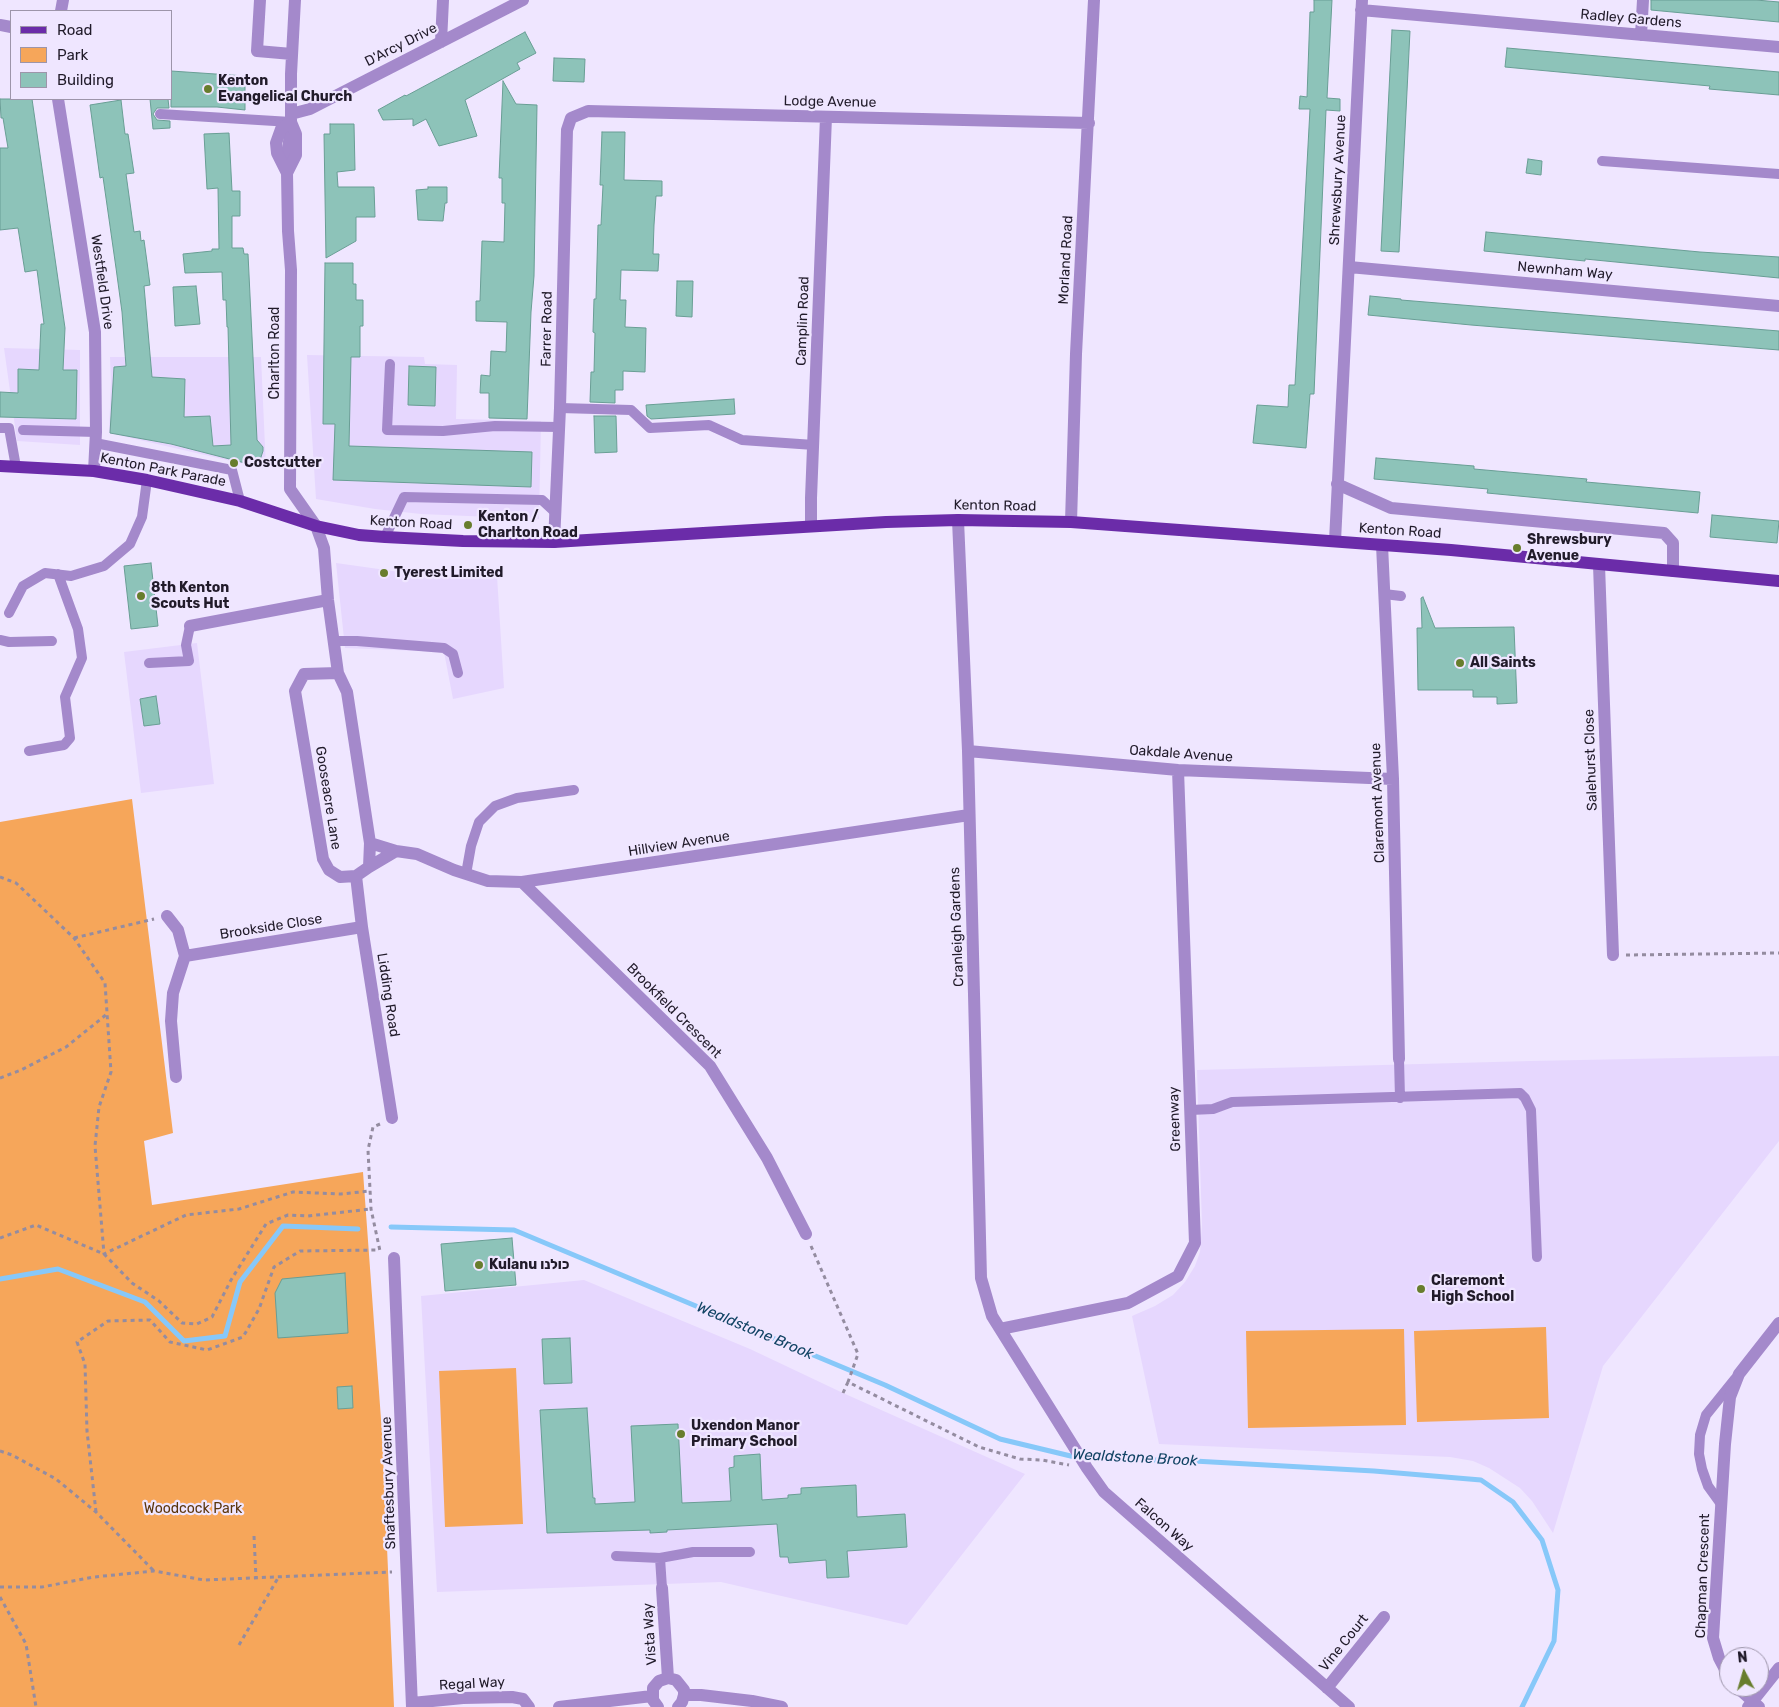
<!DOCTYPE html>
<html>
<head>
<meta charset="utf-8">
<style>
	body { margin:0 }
	#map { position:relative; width:1779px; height:1707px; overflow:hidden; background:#efe6ff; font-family:Rubik,sans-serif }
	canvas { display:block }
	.legend { position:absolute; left:10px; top:10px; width:162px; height:90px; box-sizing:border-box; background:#efe6ff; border:1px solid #9d95aa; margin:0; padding:6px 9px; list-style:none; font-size:15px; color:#211b2a }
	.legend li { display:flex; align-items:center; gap:10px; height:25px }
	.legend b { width:25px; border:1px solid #9d95aa }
	.north { position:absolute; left:1719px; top:1647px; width:50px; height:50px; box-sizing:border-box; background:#efe6ff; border:1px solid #9d95aa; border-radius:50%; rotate:354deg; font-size:14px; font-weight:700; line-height:20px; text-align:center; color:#211b2a }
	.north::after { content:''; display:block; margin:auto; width:18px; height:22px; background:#687d2d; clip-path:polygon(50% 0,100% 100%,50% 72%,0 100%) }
</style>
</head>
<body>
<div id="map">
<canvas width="1779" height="1707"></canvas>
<ul class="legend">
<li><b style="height:6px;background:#6b2ca9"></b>Road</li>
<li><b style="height:14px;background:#f6a65a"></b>Park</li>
<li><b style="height:14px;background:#8dc3b9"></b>Building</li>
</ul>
<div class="north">N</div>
</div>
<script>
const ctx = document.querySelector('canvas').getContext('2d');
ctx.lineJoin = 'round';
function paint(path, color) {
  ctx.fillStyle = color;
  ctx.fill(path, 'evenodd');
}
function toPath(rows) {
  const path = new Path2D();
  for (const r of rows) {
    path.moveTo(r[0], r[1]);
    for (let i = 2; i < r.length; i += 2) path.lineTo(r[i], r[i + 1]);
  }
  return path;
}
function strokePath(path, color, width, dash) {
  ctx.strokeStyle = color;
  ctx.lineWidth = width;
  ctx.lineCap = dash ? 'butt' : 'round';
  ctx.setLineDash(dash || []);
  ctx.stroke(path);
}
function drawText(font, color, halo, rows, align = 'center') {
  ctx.font = font + ' Rubik,"Noto Sans Hebrew",sans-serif';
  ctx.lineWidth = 4.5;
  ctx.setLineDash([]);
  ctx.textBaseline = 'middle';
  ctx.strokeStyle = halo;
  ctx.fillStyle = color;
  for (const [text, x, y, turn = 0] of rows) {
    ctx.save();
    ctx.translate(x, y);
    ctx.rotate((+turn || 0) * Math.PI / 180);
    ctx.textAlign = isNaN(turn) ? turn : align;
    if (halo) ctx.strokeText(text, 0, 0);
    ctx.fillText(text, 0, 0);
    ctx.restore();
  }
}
const built = toPath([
	[4,348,80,350,80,445,17,441],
	[307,355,424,357,425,364,457,365,456,419,541,421,539,519,421,514,375,509,316,499],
	[110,357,261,357,266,469,109,433,111,381],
	[336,563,407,573,497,576,504,688,453,699,444,652,345,648],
	[197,643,214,784,141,793,124,652],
	[1779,1056,1779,1141,1603,1366,1553,1533,1532,1501,1520,1488,1489,1468,1473,1461,1450,1457,1159,1444,1132,1316,1155,1306,1173,1295,1185,1282,1195,1266,1200,1252,1202,1225,1197,1070,1531,1061],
	[584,1280,750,1349,843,1393,1025,1474,907,1625,721,1582,437,1592,421,1296]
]);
const green = toPath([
	[132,799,173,1133,144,1141,152,1205,363,1172,382,1433,394,1707,0,1707,0,822],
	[1546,1327,1549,1418,1417,1422,1414,1331],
	[1404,1329,1406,1425,1248,1428,1246,1331],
	[516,1368,523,1524,445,1527,439,1371]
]);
const stream = toPath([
	[391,1227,514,1230,885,1385,1000,1439,1079,1458,1194,1461,1374,1471,1481,1480,1513,1502,1542,1540,1558,1590,1554,1641,1522,1707],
	[0,1279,58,1269,145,1302,184,1341,225,1336,240,1282,283,1226,358,1229]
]);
const building = toPath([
	[1314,0,1332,0,1327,98,1340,99,1340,111,1326,110,1314,394,1310,394,1306,448,1253,443,1257,405,1288,407,1289,385,1295,385,1310,109,1299,109,1300,96,1307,97,1310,12,1314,12,1314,0],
	[1651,0,1756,0,1779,2,1779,22,1651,10,1651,0],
	[1392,30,1410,31,1399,252,1381,251,1392,30],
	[525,32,536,53,517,63,520,69,465,100,477,136,439,146,426,119,413,126,413,119,383,120,378,110,405,95,406,96,525,32],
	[1507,48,1779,72,1779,95,1709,89,1710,86,1505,67,1507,48],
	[554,58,585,59,584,82,553,81,554,58],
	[171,71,245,76,245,110,217,107,171,107,171,71],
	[503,81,516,104,537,105,534,276,531,312,527,419,489,418,489,393,480,393,481,375,490,376,491,351,506,352,507,322,476,321,476,301,480,301,482,241,504,242,505,203,502,203,502,178,499,178,503,81],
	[0,99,32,99,65,328,63,370,77,370,76,419,0,417,0,392,18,393,18,369,39,370,41,324,44,324,37,270,25,272,18,228,0,230,0,148,8,148,3,118,1,118,0,99],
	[150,99,168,99,169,108,157,108,153,114,157,120,170,121,170,128,153,129,150,99],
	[121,100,125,134,128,134,134,173,126,174,134,232,140,231,141,241,144,240,147,262,150,285,144,286,152,377,185,379,184,417,210,416,213,446,231,445,228,327,227,327,226,300,223,300,222,272,185,273,183,254,212,251,212,249,219,249,218,188,207,189,204,134,229,133,232,191,240,191,240,216,232,216,232,248,243,248,244,254,248,254,257,440,263,447,263,451,260,460,256,464,249,464,171,444,110,433,114,367,126,366,122,312,116,268,103,177,100,178,90,105,121,100],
	[330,124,354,124,355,170,337,172,338,187,374,187,375,217,356,217,356,241,326,258,324,134,330,134,330,124],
	[602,132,625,132,624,180,662,181,662,196,656,196,654,225,653,254,659,254,658,271,621,270,620,300,626,300,625,327,646,328,645,372,623,371,623,390,615,390,615,403,590,402,591,372,594,372,595,333,593,332,594,299,596,299,598,225,601,225,603,185,600,185,602,132],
	[1528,159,1542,161,1541,175,1526,173,1528,159],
	[428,187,447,187,447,203,445,203,443,221,418,220,416,190,428,189,428,187],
	[1486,232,1700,252,1779,257,1779,278,1585,259,1585,261,1484,251,1486,232],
	[325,263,353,263,353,284,356,284,356,300,363,300,363,326,360,326,360,357,351,357,349,446,532,452,531,487,333,480,335,424,323,424,325,263],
	[677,281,693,281,692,317,676,316,677,281],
	[196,286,200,324,175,326,173,287,196,286],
	[1370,296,1401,299,1401,300,1779,331,1779,350,1471,325,1368,315,1370,296],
	[409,366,436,367,435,406,408,405,409,366],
	[734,399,735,414,651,419,647,416,646,405,734,399],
	[594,416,616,416,617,452,595,453,594,416],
	[1376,458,1474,466,1474,469,1587,479,1586,482,1700,492,1698,513,1487,493,1488,489,1374,479,1376,458],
	[1712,515,1779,521,1777,543,1710,537,1712,515],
	[151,563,158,626,131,629,124,566,151,563],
	[1423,597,1435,628,1514,627,1517,703,1497,704,1497,697,1473,697,1473,690,1418,690,1417,628,1422,628,1421,598,1423,597],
	[156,696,160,724,144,726,140,699,156,696],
	[512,1238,516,1285,445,1291,441,1244,512,1238],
	[345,1273,348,1333,278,1338,275,1293,282,1279,345,1273],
	[570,1338,572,1383,544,1384,542,1339,570,1338],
	[352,1386,353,1408,338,1409,337,1387,352,1386],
	[587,1408,593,1498,595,1498,595,1504,635,1502,631,1426,678,1424,682,1503,731,1501,729,1468,734,1467,734,1456,760,1454,762,1500,788,1498,788,1495,801,1494,801,1488,856,1485,857,1517,905,1514,907,1547,847,1551,849,1577,827,1578,826,1560,789,1563,788,1557,780,1557,777,1524,667,1530,667,1532,650,1533,650,1530,547,1533,540,1410,587,1408]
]);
const path = toPath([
	[0,877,16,883,74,938,105,983,111,1072,99,1107,95,1146,104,1254,186,1215,239,1209,293,1192,341,1194,370,1191],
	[74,938,154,919],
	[1626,955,1779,953],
	[0,1078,21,1070,66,1047,107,1014],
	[380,1124,373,1127,368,1150,371,1209,380,1251],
	[0,1238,36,1225,104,1254,132,1283,159,1301,182,1323,197,1324,212,1317,231,1280,266,1224,288,1215,308,1216,371,1209],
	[811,1246,858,1354,848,1382,979,1447,1020,1459,1042,1460,1069,1465],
	[843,1393,848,1382],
	[0,1451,12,1455,56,1479,96,1512,154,1571],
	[96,1512,87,1431,85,1364,77,1342,108,1321,150,1320,170,1342,207,1350,243,1337,259,1309,274,1267,300,1251,379,1250],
	[254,1536,256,1578],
	[0,1587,42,1587,94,1577,154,1571,204,1580,392,1572],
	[0,1597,26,1644,36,1707],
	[239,1645,278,1578]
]);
const lane = toPath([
	[160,114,291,122,287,148,287,172],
	[1602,161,1779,174],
	[390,364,387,430,443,431,495,426,559,427],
	[560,408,631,410,650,428,709,425,742,440,814,445],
	[0,428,9,428,16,467],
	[23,430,96,432],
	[95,443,232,470,240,501],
	[385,537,404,497,542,500,555,512],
	[1384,594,1401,596],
	[9,613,23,586,45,573,71,576,104,566,130,544,142,517,147,480],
	[0,640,9,642,52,641],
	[334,641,357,641,444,648,453,654,458,673],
	[149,663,189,661,186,645,190,626],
	[29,751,64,745,70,738,65,697,82,658,78,629,58,574],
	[466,874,471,846,479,822,495,806,517,798,574,790],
	[1399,1059,1400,1098],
	[1190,1110,1213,1109,1232,1102,1520,1093,1525,1098,1531,1110,1537,1257],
	[1721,1504,1708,1486,1702,1469,1699,1454,1700,1435,1706,1415,1735,1379],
	[616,1556,660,1558],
	[662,1588,660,1558,693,1552,750,1552]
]);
const street = toPath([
	[260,0,257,51,292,54],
	[1361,10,1779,47],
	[61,11,63,0],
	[0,25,11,27],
	[1641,35,1643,0],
	[441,42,443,0],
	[58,99,95,332,96,432,94,471],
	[291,114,310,109,523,0],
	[291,122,281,129,276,143,277,153,287,173,288,231,291,270,290,489,316,526,324,548,328,600,338,673,347,692,370,843,369,867,356,876,340,877,329,870,323,859,295,691,304,674,338,673],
	[287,173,296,155,296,134,291,122,291,74,295,0],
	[1349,267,1779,306],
	[1337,484,1391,508,1664,533,1673,543,1673,571],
	[958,520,968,751,981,1278,992,1316,1087,1468,1104,1492,1349,1707],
	[1071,522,1076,354,1094,0],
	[811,526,811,498,826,117],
	[1335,541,1362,0],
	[554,542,560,408,567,130,571,118,588,111,1089,123],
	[1382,545,1393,779,1399,1059],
	[1599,565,1613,955],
	[190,626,328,600],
	[968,751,1178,770,1393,779],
	[370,843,396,851,417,854,454,870,488,881,522,882,969,815],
	[369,867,396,851],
	[356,876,362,927,392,1118],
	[522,882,710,1066,767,1158,806,1234],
	[167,916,178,930,185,956,173,993,171,1021,176,1077],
	[185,956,362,927],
	[394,1258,412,1707],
	[1000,1329,1128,1303,1178,1276,1195,1243,1178,770],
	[662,1588,668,1678],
	[1729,1677,1719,1658,1713,1638,1725,1444,1730,1397,1739,1374,1779,1323],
	[1737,1687,1759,1707],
	[1327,1688,1384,1617],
	[684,1695,701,1695,752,1701,782,1707],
	[412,1703,463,1698,512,1697,523,1699,529,1707],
	[559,1707,652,1696],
	[658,1707,653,1700,653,1688,659,1681,668,1678,676,1680,684,1690,684,1695,682,1702,678,1707],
	[1748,1707,1779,1668]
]);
const primary = toPath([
	[0,466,94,471,147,480,240,501,316,526,359,535,385,537,463,541,554,542,886,522,958,520,1071,522,1451,550,1779,581]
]);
const markers = [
	[208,89,5,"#687d2d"],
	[234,463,5,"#687d2d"],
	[468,525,5,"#687d2d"],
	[1517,548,5,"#687d2d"],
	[384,573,5,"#687d2d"],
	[141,596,5,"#687d2d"],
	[1460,663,5,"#687d2d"],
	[479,1265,5,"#687d2d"],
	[1421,1289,5,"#687d2d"],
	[681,1434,5,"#687d2d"]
];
const streetNames = [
	["Radley Gardens",1631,19,5],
	["D'Arcy Drive",401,45,-27],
	["Lodge Avenue",830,102,1],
	["Shrewsbury Avenue",1338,180,-87],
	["Morland Road",1066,260,-87],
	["Newnham Way",1565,271,5],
	["Westfield Drive",102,282,82],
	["Camplin Road",803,321,-88],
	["Farrer Road",547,329,-89],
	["Charlton Road",275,353,-90],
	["Kenton Park Parade",163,470,11],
	["Kenton Road",995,506,1],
	["Kenton Road",411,523,3],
	["Kenton Road",1400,531,4],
	["Oakdale Avenue",1181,754,4],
	["Salehurst Close",1591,760,-92],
	["Gooseacre Lane",328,798,81],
	["Claremont Avenue",1378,803,-92],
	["Hillview Avenue",679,844,-9],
	["Brookside Close",271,927,-9],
	["Cranleigh Gardens",957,927,-92],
	["Lidding Road",388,995,81],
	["Brookfield Crescent",674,1011,45],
	["Greenway",1175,1119,-92],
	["Shaftesbury Avenue",389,1483,-92],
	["Falcon Way",1164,1525,41],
	["Chapman Crescent",1703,1576,-88],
	["Vista Way",650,1634,-94],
	["Vine Court",1344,1643,-51],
	["Regal Way",472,1684,-3]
];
const poiNames = [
	["Kenton",218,81],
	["Evangelical Church",218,97],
	["Costcutter",244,463],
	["Kenton /",478,517],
	["Charlton Road",478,533],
	["Shrewsbury",1527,540],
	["Avenue",1527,556],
	["Tyerest Limited",394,573],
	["8th Kenton",151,588],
	["Scouts Hut",151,604],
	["All Saints",1470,663],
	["Kulanu כולנו",489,1265],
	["Claremont",1431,1281],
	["High School",1431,1297],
	["Uxendon Manor",691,1426],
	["Primary School",691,1442]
];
const parkNames = [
	["Woodcock Park",193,1509]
];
const waterNames = [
	["Wealdstone Brook",755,1331,23],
	["Wealdstone Brook",1135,1458,3]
];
paint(built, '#e6d7fe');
paint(green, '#f6a65a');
strokePath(stream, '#87c8f9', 5);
paint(building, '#8dc3b9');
strokePath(building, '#699e95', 1);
strokePath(path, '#948ca0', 3, [4, 4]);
strokePath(lane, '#a489cb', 10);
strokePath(street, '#a489cb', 12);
strokePath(primary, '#6b2ca9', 12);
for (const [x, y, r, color] of markers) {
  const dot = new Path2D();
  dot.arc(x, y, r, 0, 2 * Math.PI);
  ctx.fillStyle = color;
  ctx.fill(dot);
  strokePath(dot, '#efe6ff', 2);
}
drawText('14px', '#211b2a', '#efe6ff', streetNames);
drawText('bold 14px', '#211b2a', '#efe6ff', poiNames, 'left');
drawText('14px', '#5b350b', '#efe6ff', parkNames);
drawText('italic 15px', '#114364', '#efe6ff', waterNames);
</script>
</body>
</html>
